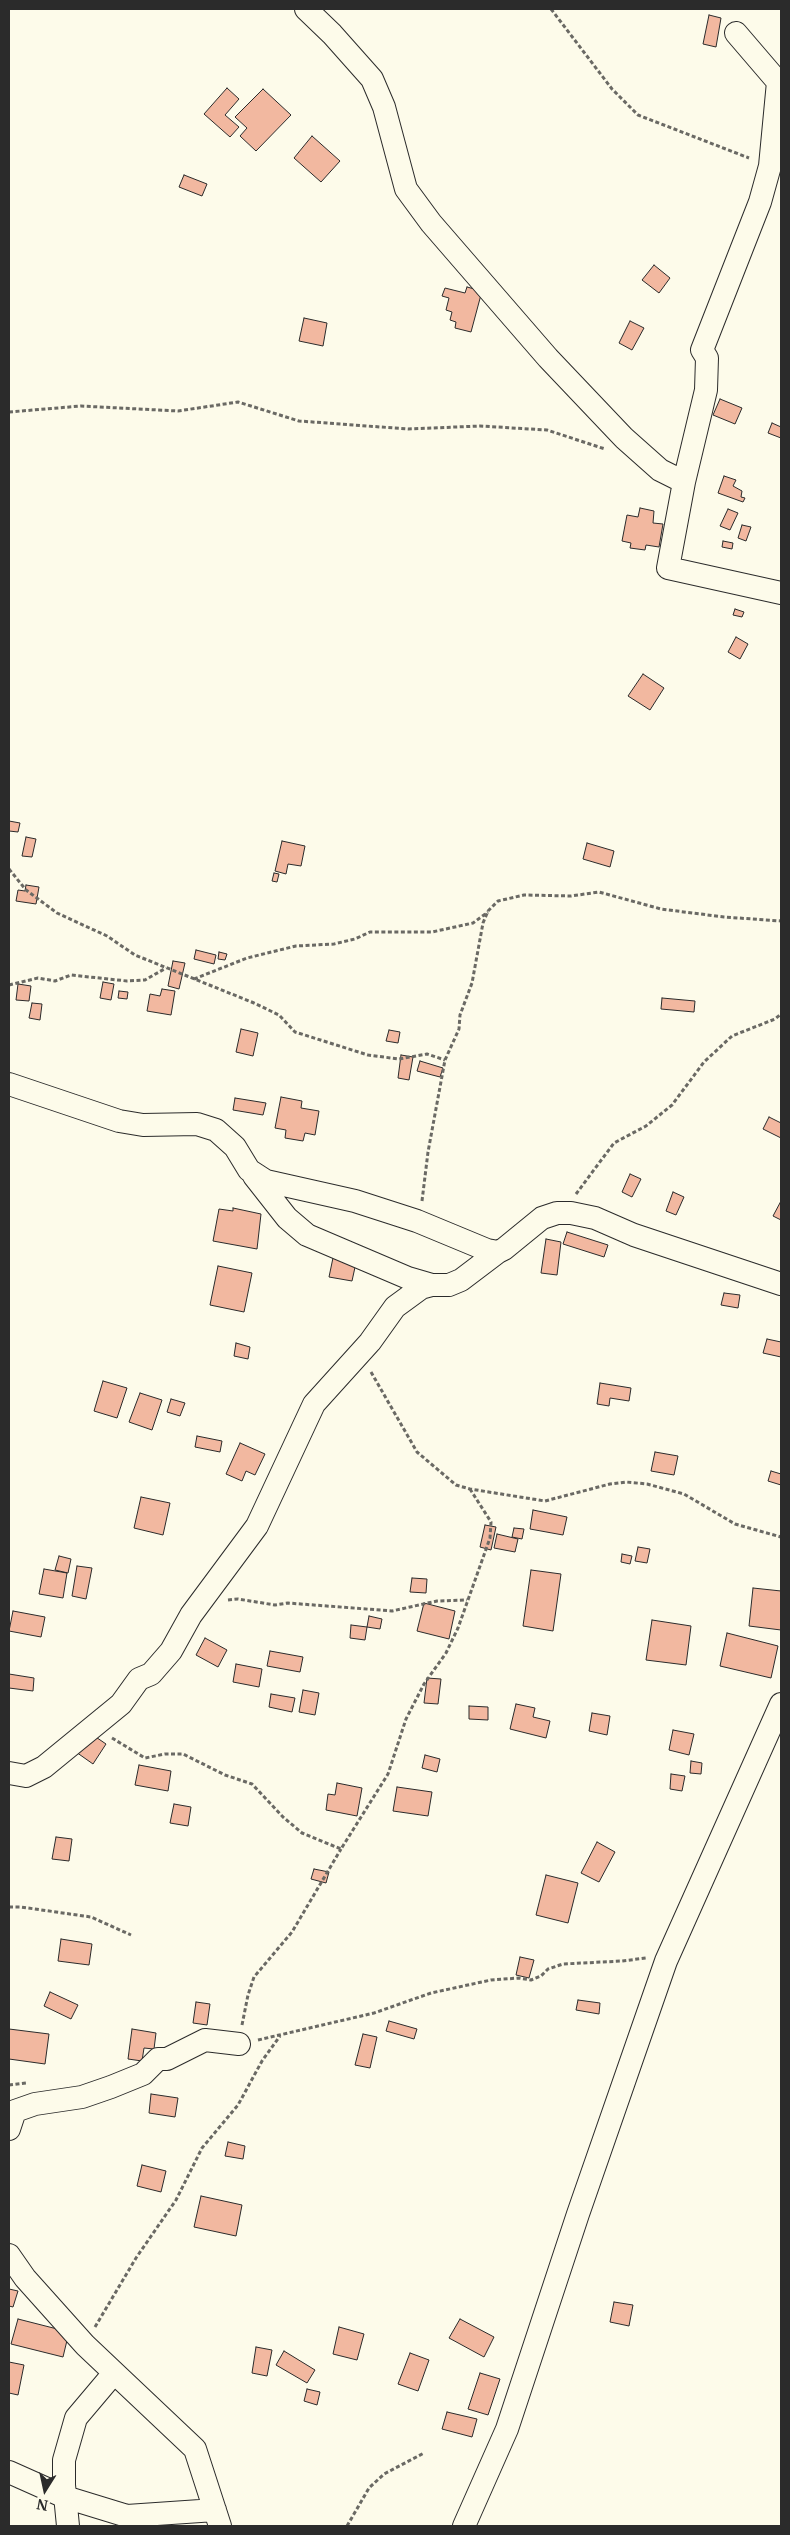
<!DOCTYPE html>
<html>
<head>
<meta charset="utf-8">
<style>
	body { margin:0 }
	#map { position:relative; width:790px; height:2535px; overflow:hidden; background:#fdfbea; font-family:Merriweather,serif }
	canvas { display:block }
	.frame { position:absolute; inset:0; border:10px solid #2b2b2b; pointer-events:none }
	.north { position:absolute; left:20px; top:2465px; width:50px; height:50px; -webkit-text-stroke:4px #fdfbea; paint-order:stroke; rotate:190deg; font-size:14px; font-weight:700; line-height:20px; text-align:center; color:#2b2b2b }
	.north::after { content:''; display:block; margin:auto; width:18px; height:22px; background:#2b2b2b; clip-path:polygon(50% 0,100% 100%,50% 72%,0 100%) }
</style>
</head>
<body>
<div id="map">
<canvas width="790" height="2535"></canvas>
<div class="frame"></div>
<div class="north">N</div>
</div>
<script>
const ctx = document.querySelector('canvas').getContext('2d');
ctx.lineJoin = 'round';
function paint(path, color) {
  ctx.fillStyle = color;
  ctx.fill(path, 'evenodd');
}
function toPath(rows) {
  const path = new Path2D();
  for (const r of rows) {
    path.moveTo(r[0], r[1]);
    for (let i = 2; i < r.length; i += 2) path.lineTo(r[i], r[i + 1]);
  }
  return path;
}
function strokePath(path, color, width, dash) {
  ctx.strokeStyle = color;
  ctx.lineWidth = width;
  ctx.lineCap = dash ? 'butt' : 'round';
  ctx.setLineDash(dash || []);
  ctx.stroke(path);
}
const building = toPath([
	[709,15,721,18,716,47,703,44,709,15],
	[227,88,239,99,225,115,239,127,230,137,204,114,227,88],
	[263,89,291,115,256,151,240,136,247,128,235,117,263,89],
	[312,136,340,161,321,182,294,158,312,136],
	[184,175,207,184,202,196,179,187,184,175],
	[654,265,670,278,659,293,642,280,654,265],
	[467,287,482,291,471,332,455,328,456,322,450,320,452,312,446,310,449,298,442,296,445,288,465,293,467,287],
	[304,318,327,323,323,346,299,341,304,318],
	[630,321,644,328,632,350,619,343,630,321],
	[720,399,742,408,735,424,713,415,720,399],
	[772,423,781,427,781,438,768,433,772,423],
	[724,476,736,480,733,486,742,491,741,497,745,498,743,502,718,493,724,476],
	[640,508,654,511,653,523,663,524,659,547,646,545,645,550,630,548,631,543,622,541,627,515,638,517,640,508],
	[728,509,738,513,730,530,720,526,728,509],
	[742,525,751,527,746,541,738,538,742,525],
	[723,541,733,543,732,549,722,547,723,541],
	[735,609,744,612,742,617,733,615,735,609],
	[736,637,748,644,740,659,728,652,736,637],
	[643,674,664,688,650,710,628,696,643,674],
	[9,821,20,823,18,832,9,831,9,821],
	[26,837,36,839,32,857,22,856,26,837],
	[282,841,305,846,301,866,288,864,286,874,275,871,282,841],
	[587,843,614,851,610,867,583,859,587,843],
	[274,873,279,874,277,882,272,881,274,873],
	[26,885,39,887,36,904,16,901,18,890,25,891,26,885],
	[196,950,216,955,214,964,194,959,196,950],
	[219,952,227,954,225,960,218,959,219,952],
	[173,961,185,963,179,989,168,986,173,961],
	[103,982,114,984,111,1000,100,998,103,982],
	[18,984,31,986,29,1001,16,1000,18,984],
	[162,989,175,991,171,1015,147,1011,150,994,160,996,162,989],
	[119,991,128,992,127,999,118,998,119,991],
	[662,998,695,1001,694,1012,661,1009,662,998],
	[32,1003,42,1004,40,1020,29,1018,32,1003],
	[241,1029,258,1033,253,1056,236,1052,241,1029],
	[389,1030,400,1032,398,1043,386,1041,389,1030],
	[401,1055,413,1057,409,1080,398,1078,401,1055],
	[420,1061,443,1068,440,1077,417,1071,420,1061],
	[281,1097,302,1101,301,1108,319,1111,315,1135,305,1133,303,1141,285,1138,286,1130,275,1128,281,1097],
	[235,1098,266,1103,263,1115,233,1110,235,1098],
	[769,1117,781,1123,781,1138,763,1129,769,1117],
	[630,1174,641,1179,632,1197,622,1192,630,1174],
	[673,1192,684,1197,676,1215,666,1211,673,1192],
	[781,1201,781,1220,773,1216,781,1201],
	[233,1208,261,1214,257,1249,213,1241,219,1209,233,1211,233,1208],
	[567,1232,608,1245,604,1257,563,1244,567,1232],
	[546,1239,561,1242,557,1275,541,1273,546,1239],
	[334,1253,357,1258,352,1281,329,1277,334,1253],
	[218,1266,252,1273,244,1312,210,1305,218,1266],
	[724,1293,740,1295,738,1308,721,1305,724,1293],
	[767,1339,781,1342,781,1357,763,1353,767,1339],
	[236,1343,250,1347,248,1359,234,1356,236,1343],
	[103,1381,127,1388,117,1418,94,1411,103,1381],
	[600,1383,631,1388,629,1401,610,1398,609,1406,597,1404,600,1383],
	[140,1393,162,1400,152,1430,129,1422,140,1393],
	[171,1399,185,1403,180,1416,167,1412,171,1399],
	[197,1436,222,1441,220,1452,195,1447,197,1436],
	[240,1443,265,1454,255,1475,246,1471,242,1481,226,1474,240,1443],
	[655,1452,678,1456,674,1475,651,1471,655,1452],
	[771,1471,781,1474,781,1485,768,1481,771,1471],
	[141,1497,170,1503,163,1535,134,1528,141,1497],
	[533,1510,567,1517,563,1535,530,1529,533,1510],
	[485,1525,496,1527,491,1550,480,1547,485,1525],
	[514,1528,524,1529,522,1539,512,1537,514,1528],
	[497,1534,518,1539,515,1552,494,1548,497,1534],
	[638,1547,650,1549,647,1563,635,1561,638,1547],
	[622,1554,632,1556,630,1564,621,1562,622,1554],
	[59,1556,71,1559,68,1573,55,1570,59,1556],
	[77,1566,92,1568,86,1599,72,1596,77,1566],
	[44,1569,67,1573,63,1598,39,1594,44,1569],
	[531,1570,561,1574,553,1631,523,1626,531,1570],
	[412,1578,427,1579,426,1593,410,1592,412,1578],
	[753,1588,781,1591,781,1630,749,1626,753,1588],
	[424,1603,455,1611,449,1639,417,1631,424,1603],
	[13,1611,45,1617,41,1637,9,1631,13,1611],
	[369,1616,382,1619,380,1629,367,1627,369,1616],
	[652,1620,691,1626,686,1665,646,1660,652,1620],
	[351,1625,367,1627,365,1640,350,1638,351,1625],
	[727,1633,778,1646,771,1678,720,1666,727,1633],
	[205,1638,227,1650,218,1667,196,1655,205,1638],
	[270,1651,303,1657,300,1672,267,1666,270,1651],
	[236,1664,262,1669,259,1687,233,1682,236,1664],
	[9,1674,34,1678,33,1691,9,1688,9,1674],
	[427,1678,441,1679,438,1704,424,1703,427,1678],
	[303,1690,319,1693,315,1715,299,1712,303,1690],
	[271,1694,295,1698,292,1712,269,1707,271,1694],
	[516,1704,535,1708,533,1717,550,1721,546,1738,510,1729,516,1704],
	[469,1706,488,1707,488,1720,469,1719,469,1706],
	[592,1713,610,1716,607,1735,589,1731,592,1713],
	[673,1730,694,1734,689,1755,669,1750,673,1730],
	[90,1733,106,1744,93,1764,76,1752,90,1733],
	[425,1755,440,1759,437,1772,422,1768,425,1755],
	[691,1761,702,1763,701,1774,690,1773,691,1761],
	[139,1765,171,1771,168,1791,135,1785,139,1765],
	[671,1774,685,1776,682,1791,670,1789,671,1774],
	[337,1783,362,1788,357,1816,326,1810,328,1794,335,1795,337,1783],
	[397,1787,432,1792,428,1816,393,1811,397,1787],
	[174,1804,191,1807,188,1826,170,1823,174,1804],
	[56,1837,72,1839,69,1861,52,1859,56,1837],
	[597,1842,615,1852,599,1882,581,1873,597,1842],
	[314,1869,329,1872,326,1883,311,1879,314,1869],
	[546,1875,578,1883,568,1923,536,1915,546,1875],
	[61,1939,92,1944,89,1965,58,1961,61,1939],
	[520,1957,534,1960,529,1978,516,1975,520,1957],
	[50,1992,78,2005,71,2019,44,2006,50,1992],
	[578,2000,600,2003,599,2014,576,2010,578,2000],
	[196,2002,210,2004,207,2025,193,2023,196,2002],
	[389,2021,417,2029,414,2039,386,2031,389,2021],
	[9,2029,49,2034,45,2064,9,2059,9,2029],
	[132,2029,156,2033,154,2049,144,2048,142,2061,128,2059,132,2029],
	[363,2034,377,2037,370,2068,355,2065,363,2034],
	[151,2094,178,2098,175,2117,149,2113,151,2094],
	[228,2142,245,2146,243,2159,225,2156,228,2142],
	[142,2165,166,2171,161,2192,137,2186,142,2165],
	[201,2196,242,2205,236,2236,194,2227,201,2196],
	[9,2289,18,2291,13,2307,9,2306,9,2289],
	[614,2302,633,2305,629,2326,610,2322,614,2302],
	[18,2319,69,2332,63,2357,11,2344,18,2319],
	[460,2319,494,2337,484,2357,449,2338,460,2319],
	[339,2327,364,2334,357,2360,333,2354,339,2327],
	[256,2347,272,2350,267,2376,252,2373,256,2347],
	[284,2351,315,2370,307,2383,276,2365,284,2351],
	[410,2353,429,2360,418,2391,398,2384,410,2353],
	[9,2362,24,2365,18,2395,9,2393,9,2362],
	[480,2373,500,2379,488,2415,468,2409,480,2373],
	[307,2389,320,2392,317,2405,304,2401,307,2389],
	[447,2412,477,2419,472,2437,442,2429,447,2412]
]);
const path = toPath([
	[551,9,612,89,638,115,749,158],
	[9,412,81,406,178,411,238,402,299,421,408,429,480,426,547,430,605,449],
	[9,869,26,890,57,913,107,936,135,955,254,1003,279,1015,295,1032,368,1055,399,1059,427,1054,445,1060],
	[194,979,247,958,296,946,334,944,355,939,370,932,432,932,473,923,488,912],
	[9,985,38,978,55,981,71,975,127,981,145,980,166,968],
	[576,1194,614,1143,646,1126,672,1105,704,1062,732,1036,775,1019,781,1014],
	[422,1201,428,1152,445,1060,459,1029,460,1015,472,983,483,923,488,911,498,901,524,895,571,896,599,892,661,909,724,917,781,921],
	[371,1372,417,1452,456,1485,470,1489,545,1501,610,1484,626,1482,647,1484,684,1494,735,1524,781,1537],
	[228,1600,238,1599,275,1605,288,1603,392,1611,437,1601,467,1600],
	[112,1738,145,1758,165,1754,183,1754,225,1775,252,1784,283,1817,302,1833,341,1849,388,1774,406,1719,424,1684,446,1653,458,1628,490,1538,491,1522,470,1489],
	[9,1907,21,1907,91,1917,131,1935],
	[242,2025,248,1995,254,1977,292,1932,341,1849],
	[258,2040,374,2013,431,1993,491,1980,519,1978,531,1980,541,1976,548,1969,563,1964,622,1961,646,1958],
	[9,2085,26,2083],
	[95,2327,136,2258,176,2200,202,2148,238,2105,262,2061,280,2036],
	[347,2526,369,2488,384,2474,424,2453]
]);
const minor = toPath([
	[306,9,332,34,372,79,384,107,406,189,431,223,548,358,624,438,660,470,684,482,668,568,781,593],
	[684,482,706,390,707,358,702,350,760,202,770,166,778,82,736,33],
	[9,1084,119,1121,143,1125,197,1124,216,1130,235,1147,249,1170,266,1181,355,1201,417,1221,487,1250,498,1252,504,1249,542,1218,557,1213,571,1213,595,1218,634,1235,781,1284],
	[254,1176,287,1218,307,1235,408,1278,432,1285,449,1285,461,1280,498,1252],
	[9,1773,26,1776,44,1767,121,1704,139,1679,151,1674,171,1651,191,1615,257,1526,314,1404,370,1342,395,1307,421,1288,432,1285],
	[9,2129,15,2111,35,2104,82,2097,111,2087,143,2074,158,2059,167,2059,205,2040,239,2044],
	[9,2255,25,2278,85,2345,195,2449,220,2526],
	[9,2472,65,2497,127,2516,215,2510],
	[68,2526,64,2485,64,2460,76,2418,114,2373],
	[464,2526,507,2429,578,2214,666,1961,781,1704]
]);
paint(building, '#f2b8a0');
strokePath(building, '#2b2b2b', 1);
strokePath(minor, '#2b2b2b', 24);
strokePath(path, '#6a6964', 3, [4, 2.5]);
strokePath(minor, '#fdfbea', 22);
</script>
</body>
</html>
